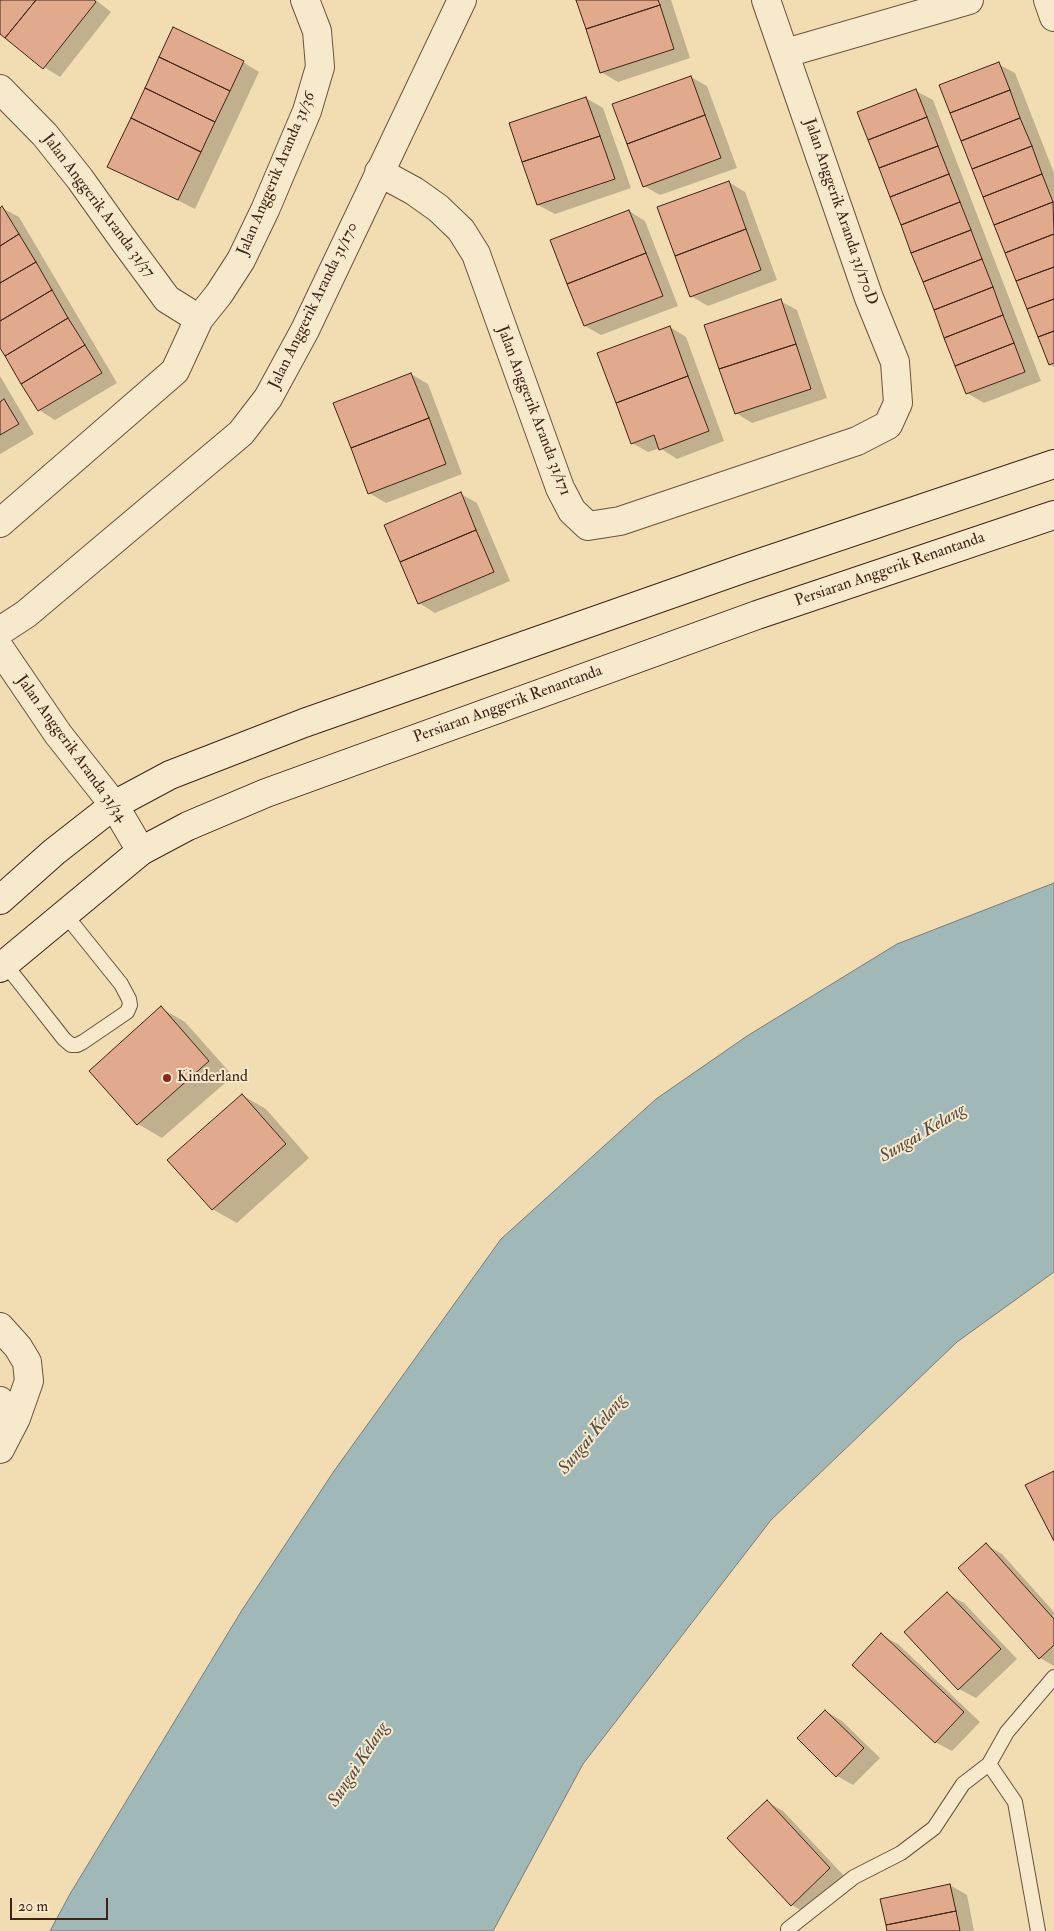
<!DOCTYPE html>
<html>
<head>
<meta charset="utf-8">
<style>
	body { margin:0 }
	#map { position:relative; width:1054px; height:1931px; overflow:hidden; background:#f1ddb1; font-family:"IM FELL Double Pica",serif }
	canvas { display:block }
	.scale { position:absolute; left:10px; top:1898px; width:98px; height:22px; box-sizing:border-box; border:2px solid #402318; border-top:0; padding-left:6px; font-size:15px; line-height:18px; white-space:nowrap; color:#402318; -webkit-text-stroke:4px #f6e9cc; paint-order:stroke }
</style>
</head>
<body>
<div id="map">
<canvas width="1054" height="1931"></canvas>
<div class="scale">20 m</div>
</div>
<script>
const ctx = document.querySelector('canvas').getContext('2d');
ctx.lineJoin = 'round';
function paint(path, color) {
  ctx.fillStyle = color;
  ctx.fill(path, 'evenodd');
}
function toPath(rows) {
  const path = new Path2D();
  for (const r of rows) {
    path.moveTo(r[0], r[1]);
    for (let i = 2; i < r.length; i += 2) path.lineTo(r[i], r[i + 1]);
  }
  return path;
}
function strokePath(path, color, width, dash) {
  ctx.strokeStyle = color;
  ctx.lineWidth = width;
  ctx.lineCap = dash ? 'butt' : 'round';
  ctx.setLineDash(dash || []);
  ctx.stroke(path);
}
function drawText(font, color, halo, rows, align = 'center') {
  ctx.font = font + ' "IM FELL Double Pica",serif';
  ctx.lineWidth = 4;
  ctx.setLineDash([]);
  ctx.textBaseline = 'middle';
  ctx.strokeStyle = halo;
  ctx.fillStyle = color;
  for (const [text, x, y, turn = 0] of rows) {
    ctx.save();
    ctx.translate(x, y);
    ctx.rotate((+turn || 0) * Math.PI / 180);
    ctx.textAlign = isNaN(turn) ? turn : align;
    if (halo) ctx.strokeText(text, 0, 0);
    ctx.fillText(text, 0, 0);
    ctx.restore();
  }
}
const water = toPath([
	[1054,883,1054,1272,957,1342,771,1520,583,1764,493,1931,50,1931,70,1894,242,1610,334,1471,501,1239,656,1099,747,1036,897,944,1054,883]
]);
const shadow = toPath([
	[0,0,96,0,111,12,60,77,44,67,0,32],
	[577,0,671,0,690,58,618,82,601,72],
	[243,62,259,72,195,209,109,166],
	[998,64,1015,73,1054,173,1054,367,1050,364],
	[691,77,707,86,737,168,660,195,644,186],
	[916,91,933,100,1041,381,984,403,967,393],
	[586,98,603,108,631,188,555,214,538,205],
	[729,182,745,192,777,280,708,306,691,296],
	[2,208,19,217,117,383,55,420,39,410,0,345,0,209],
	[629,211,645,221,678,306,601,335,585,326],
	[780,301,797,310,827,398,752,423,736,413],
	[670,327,686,337,724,441,677,459,660,448,648,452,632,443],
	[411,374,428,384,462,474,386,503,369,493],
	[0,376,34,434,0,454],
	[461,494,477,503,510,581,435,613,419,603],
	[161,1008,185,1022,233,1076,162,1138,138,1124,90,1071],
	[242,1095,266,1109,309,1158,237,1223,212,1209],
	[986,1545,1002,1554,1054,1612,1054,1666,1040,1658],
	[948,1594,964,1603,1017,1659,976,1698,959,1689],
	[881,1635,898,1644,980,1722,952,1751,935,1742],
	[825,1711,842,1721,880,1758,853,1785,837,1776],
	[767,1802,783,1811,846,1878,808,1915,792,1905],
	[950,1885,967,1895,974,1931,888,1931]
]);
const building = toPath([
	[0,0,36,0,5,38,0,34,0,0],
	[36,0,94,0,96,2,43,69,5,38,36,0],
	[576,0,658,0,660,5,586,29,576,0],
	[660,5,674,49,600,73,586,29,660,5],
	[173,27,244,61,230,91,159,57,173,27],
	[159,57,230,91,215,122,145,88,159,57],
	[999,62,1010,90,950,113,939,85,999,62],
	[691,76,705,115,627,144,612,104,691,76],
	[145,88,215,122,201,152,131,118,145,88],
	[916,89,927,117,868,140,857,112,916,89],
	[1010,90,1020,118,961,141,950,113,1010,90],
	[586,97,600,136,522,162,509,123,586,97],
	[705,115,721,158,643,187,627,144,705,115],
	[927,117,938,146,879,168,868,140,927,117],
	[131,118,201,152,178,200,107,167,131,118],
	[1020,118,1032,146,972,169,961,141,1020,118],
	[600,136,615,179,537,205,522,162,600,136],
	[938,146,949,174,890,197,879,168,938,146],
	[1032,146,1042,174,983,197,972,169,1032,146],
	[949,174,960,202,901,225,890,197,949,174],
	[1042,174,1053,202,994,225,983,197,1042,174],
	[729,181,746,229,675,256,657,207,729,181],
	[960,202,971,230,911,253,901,225,960,202],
	[1053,202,1054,234,1005,253,994,225,1053,202],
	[2,206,19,234,0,246,0,208,2,206],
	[629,210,646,253,567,284,550,240,629,210],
	[746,229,761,270,690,297,675,256,746,229],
	[971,230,982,259,923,282,911,253,971,230],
	[19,234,36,262,0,283,0,246,19,234],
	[1054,234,1054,267,1016,281,1005,253,1054,234],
	[646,253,663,296,584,326,567,284,646,253],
	[982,259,993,287,934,310,923,282,982,259],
	[36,262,52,290,0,321,0,283,36,262],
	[1054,267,1054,299,1027,309,1016,281,1054,267],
	[993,287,1003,315,944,338,934,310,993,287],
	[52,290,68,318,5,356,0,348,0,321,52,290],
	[781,299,796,344,719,369,704,325,781,299],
	[1054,299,1054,331,1038,337,1027,309,1054,299],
	[1003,315,1014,343,955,366,944,338,1003,315],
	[68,318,85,345,21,384,5,356,68,318],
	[670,326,688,376,616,403,597,353,670,326],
	[1054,331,1054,363,1049,365,1038,337,1054,331],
	[1014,343,1025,372,966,394,955,366,1014,343],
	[796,344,811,389,735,414,719,369,796,344],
	[85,345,102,373,38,411,21,384,85,345],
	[411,373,429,418,351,448,333,403,411,373],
	[688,376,709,431,659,450,654,435,631,444,616,403,688,376],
	[4,399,19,424,0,435,0,402,4,399],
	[429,418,446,464,368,494,351,448,429,418],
	[461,492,476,530,400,562,384,525,461,492],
	[476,530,494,572,418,604,400,562,476,530],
	[161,1006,209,1061,137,1125,89,1071,161,1006],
	[242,1094,286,1144,212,1210,167,1160,242,1094],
	[1054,1471,1054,1541,1025,1485,1054,1471],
	[986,1543,1054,1619,1054,1645,1039,1659,958,1568,986,1543],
	[947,1592,1001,1649,958,1690,904,1632,947,1592],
	[881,1633,964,1712,935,1743,852,1665,881,1633],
	[825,1710,864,1748,836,1777,797,1738,825,1710],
	[767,1800,830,1868,791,1906,727,1838,767,1800],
	[950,1884,956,1911,886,1925,880,1899,950,1884],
	[956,1911,960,1931,887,1931,886,1925,956,1911]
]);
const lane = toPath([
	[5,964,64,1039,71,1045,77,1045,83,1042,127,1012,130,1005,129,999,121,984,64,913],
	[989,1764,1015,1802,1038,1931],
	[788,1929,854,1877,901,1853,934,1828,963,1784,989,1764,1007,1732,1054,1677]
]);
const street = toPath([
	[1048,0,1054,17],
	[786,53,969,0],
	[0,89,45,135,80,179,122,238,167,299,199,319],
	[379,172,414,191,438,208,461,230,476,254,560,488,572,511,588,526,620,521,857,441,888,425,898,403,895,362,869,298,766,0],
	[0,523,175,371,199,319,219,294,241,260,265,210,307,111,320,67,317,31,305,0],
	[0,631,26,614,241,433,268,398,305,330,462,0],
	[0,649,58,734,114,805,141,851],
	[0,1327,18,1347,27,1362,29,1381,16,1418,0,1401],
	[0,1449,16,1418]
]);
const secondary = toPath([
	[0,900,54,852,114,805,170,775,304,723,742,569,1054,464],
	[0,968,141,851,188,826,266,793,757,615,1054,515]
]);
const markers = [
	[167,1078,5,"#8f2418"]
];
const streetNames = [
	["Jalan Anggerik Aranda 31/36",277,174,-67],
	["Jalan Anggerik Aranda 31/37",98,206,53],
	["Jalan Anggerik Aranda 31/170D",840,212,71],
	["Jalan Anggerik Aranda 31/170",314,306,-64],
	["Jalan Anggerik Aranda 31/171",533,411,69],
	["Persiaran Anggerik Renantanda",890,570,-19],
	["Persiaran Anggerik Renantanda",508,705,-20],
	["Jalan Anggerik Aranda 31/34",71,749,54]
];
const poiNames = [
	["Kinderland",177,1078]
];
const waterNames = [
	["Sungai Kelang",923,1134,-31],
	["Sungai Kelang",593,1435,-51],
	["Sungai Kelang",359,1765,-57]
];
paint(water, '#a1b8b8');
strokePath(water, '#7a7c78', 1);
paint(shadow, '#0003');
paint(building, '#e2aa8c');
strokePath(building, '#402318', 1);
strokePath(lane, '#6c523e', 16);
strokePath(street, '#6c523e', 30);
strokePath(secondary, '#402318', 30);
strokePath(lane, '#f6e9cc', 14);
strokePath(street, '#f6e9cc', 28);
strokePath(secondary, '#f6e9cc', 28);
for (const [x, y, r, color] of markers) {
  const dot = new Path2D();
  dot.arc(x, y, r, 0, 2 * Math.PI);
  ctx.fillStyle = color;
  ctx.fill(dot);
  strokePath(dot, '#f6e9cc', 2);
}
drawText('16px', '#402318', '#f6e9cc', streetNames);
drawText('16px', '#402318', '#f6e9cc', poiNames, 'left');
drawText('italic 18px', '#584840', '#f6e9cc', waterNames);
</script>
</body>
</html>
